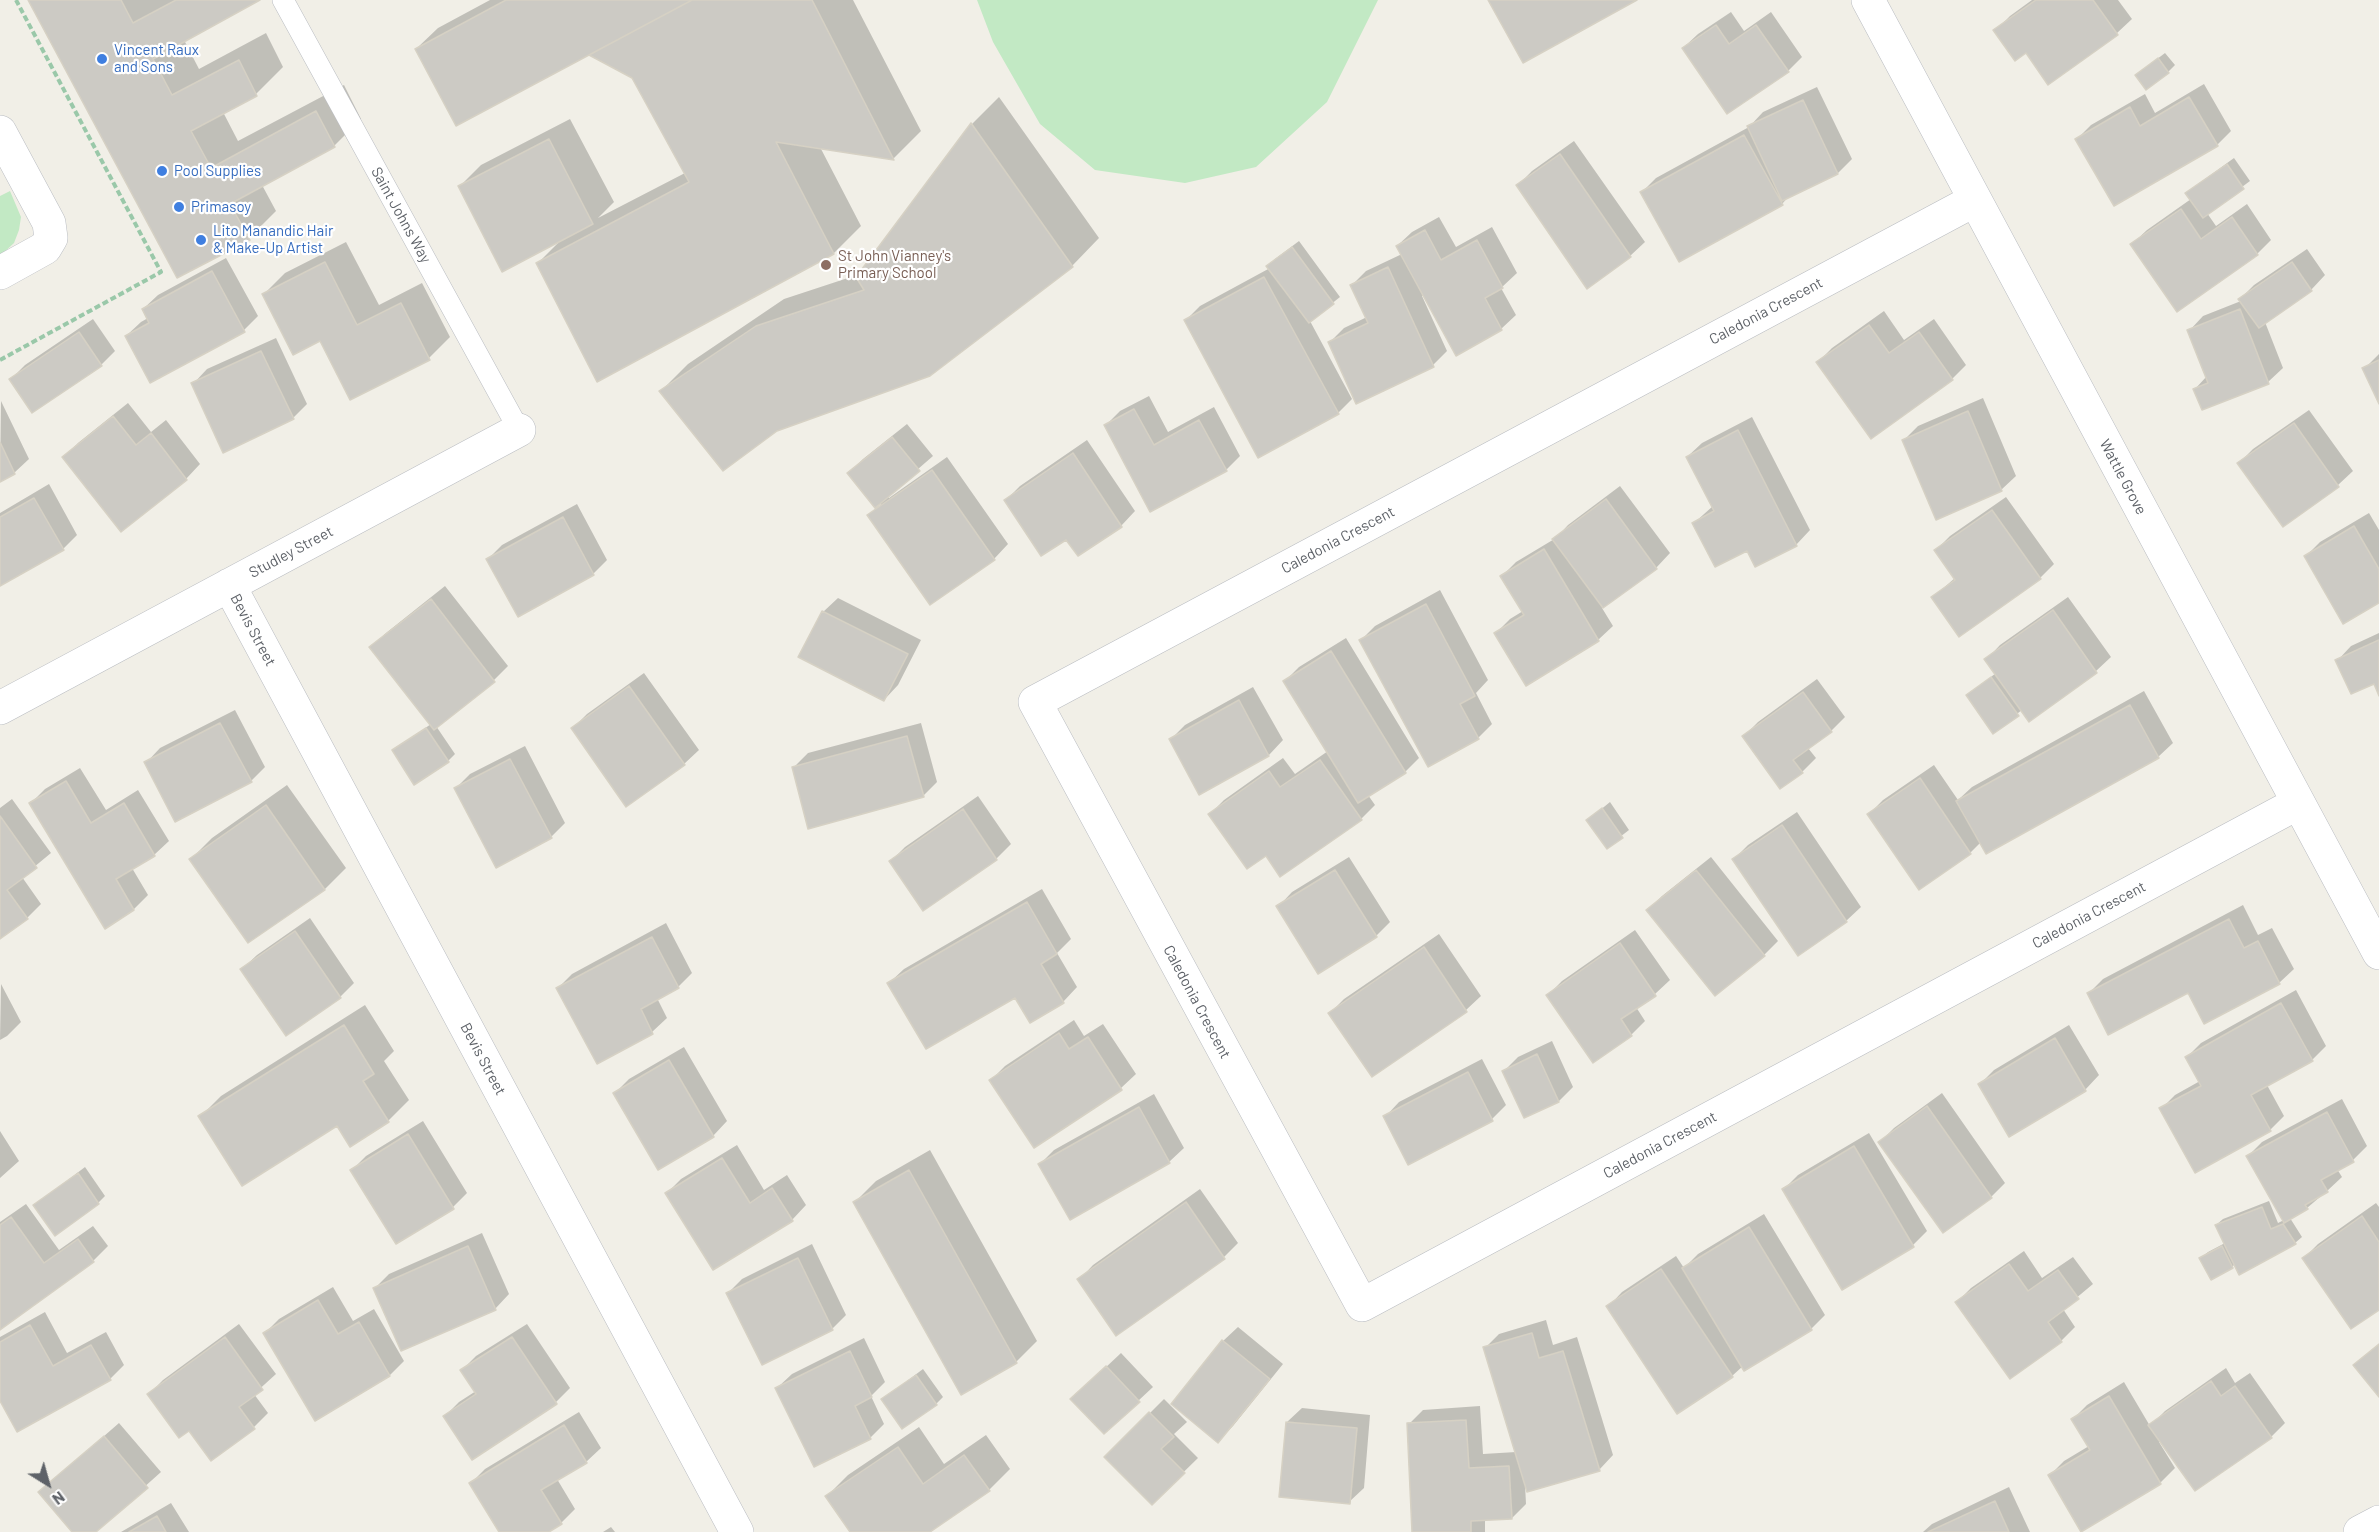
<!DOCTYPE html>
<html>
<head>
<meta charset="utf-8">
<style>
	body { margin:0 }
	#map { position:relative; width:2379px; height:1532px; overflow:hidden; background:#f1efe7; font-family:Barlow,sans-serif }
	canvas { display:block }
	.north { position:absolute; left:18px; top:1454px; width:60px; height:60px; -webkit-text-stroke:4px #fff; paint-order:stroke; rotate:143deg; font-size:16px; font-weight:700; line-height:24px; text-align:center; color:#5e6268 }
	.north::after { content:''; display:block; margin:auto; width:21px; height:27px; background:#5e6268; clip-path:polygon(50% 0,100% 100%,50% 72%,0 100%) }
</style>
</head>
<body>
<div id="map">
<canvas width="2379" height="1532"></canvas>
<div class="north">N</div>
</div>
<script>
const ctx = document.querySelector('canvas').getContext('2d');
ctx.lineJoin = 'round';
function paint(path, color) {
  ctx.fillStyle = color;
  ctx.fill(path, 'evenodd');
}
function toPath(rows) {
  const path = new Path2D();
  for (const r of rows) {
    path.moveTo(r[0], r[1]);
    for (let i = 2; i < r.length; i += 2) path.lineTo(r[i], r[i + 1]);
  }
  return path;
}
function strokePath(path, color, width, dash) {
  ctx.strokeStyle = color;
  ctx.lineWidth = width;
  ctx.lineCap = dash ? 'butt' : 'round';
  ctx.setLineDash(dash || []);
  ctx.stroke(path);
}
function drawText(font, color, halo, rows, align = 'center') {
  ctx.font = font + ' Barlow,sans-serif';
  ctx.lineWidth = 4.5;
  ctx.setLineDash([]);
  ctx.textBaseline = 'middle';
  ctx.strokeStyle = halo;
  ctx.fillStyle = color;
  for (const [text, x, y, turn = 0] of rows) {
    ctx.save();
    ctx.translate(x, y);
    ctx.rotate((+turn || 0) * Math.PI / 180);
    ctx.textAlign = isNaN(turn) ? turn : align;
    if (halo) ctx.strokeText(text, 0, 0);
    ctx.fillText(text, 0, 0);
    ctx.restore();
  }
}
const green = toPath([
	[977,0,1378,0,1327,102,1256,167,1185,183,1095,170,1040,124,993,42],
	[10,191,21,217,19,230,14,243,0,256,0,196]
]);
const shadow = toPath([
	[30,0,258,0,184,40,199,69,266,33,283,67,256,94,223,112,238,141,344,85,361,119,334,146,262,185,276,211,249,238],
	[490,0,853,0,921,131,894,158,820,147,861,226,834,253,538,263,561,240,460,186,481,165,570,119,614,202,598,218,685,173,633,77,591,55,595,51,416,49,438,28],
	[2032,0,2118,0,2132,19,2117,33,2049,82,2026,51,1995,31,2010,16],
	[1731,12,1744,31,1771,12,1802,57,1788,71,1683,48,1698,34],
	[2165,53,2175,65,2168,72,2144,69],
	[2204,84,2231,131,2217,145,2077,139,2091,125,2145,94,2155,113],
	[1817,87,1852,159,1838,173,1790,195,1782,204,1642,192,1656,178,1749,127,1763,112],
	[999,97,1099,238,1072,266,930,375,661,391,688,364,784,299,860,274,972,124],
	[1574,141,1645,242,1630,256,1587,287,1518,185,1532,171],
	[2234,158,2250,181,2207,213,2216,226,2247,204,2271,240,2257,254,2132,244,2147,230,2191,199,2187,193,2194,187],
	[1439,217,1456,247,1492,227,1517,273,1501,288,1516,315,1501,329,1424,295,1422,296,1447,351,1433,365,1330,342,1344,328,1367,317,1352,285,1366,271,1402,254,1397,246,1412,232],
	[1299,241,1340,297,1310,321,1352,399,1338,413,1186,320,1200,306,1270,268,1268,266,1275,259],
	[346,242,379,305,422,283,450,337,429,358,320,339,264,294,285,273],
	[2307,249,2325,275,2311,290,2265,322,2283,368,2268,382,2203,408,2195,389,2207,376,2189,331,2203,316,2241,301,2240,299,2254,285],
	[226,258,258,316,244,330,126,336,141,322,148,318,143,309,158,295],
	[1884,311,1904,340,1934,319,1966,365,1952,379,1818,362,1832,348],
	[93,319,115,351,101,365,11,379,25,365],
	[276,338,307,404,293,418,193,384,207,369],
	[2379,354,2379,401,2364,369],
	[1149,396,1168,432,1214,407,1240,456,1226,470,1151,510,1106,425,1120,411],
	[1983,398,2016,476,2001,490,1904,440,1918,426],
	[1,401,29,459,14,473,0,480],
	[128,403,151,432,166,420,200,464,186,479,121,530,64,457,78,443],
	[2309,410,2353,471,2338,485,2283,525,2239,463,2253,449],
	[1752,417,1810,530,1796,545,1748,549,1694,523,1713,506,1687,457,1702,443],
	[907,424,933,456,887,496,889,498,947,457,1008,544,994,559,869,516,881,504,849,473,863,459],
	[1087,440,1135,511,1121,526,1078,554,1067,538,1006,500,1020,486],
	[49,484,77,535,63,549,0,585,0,513],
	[1620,486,1670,553,1656,568,1602,608,1613,626,1598,640,1527,684,1496,633,1510,619,1523,611,1502,576,1516,562,1556,538,1568,525],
	[2006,497,2054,564,2040,578,1933,597,1955,578,1936,550,1950,536],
	[577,504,607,560,593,574,488,559,502,545],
	[2369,513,2379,530,2379,601,2306,556,2320,542],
	[445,586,508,666,494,680,436,726,455,754,448,761,394,750,431,724,371,647,386,633],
	[1440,590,1488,680,1476,693,1492,724,1478,738,1361,640,1375,626],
	[2068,597,2111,657,2096,671,2030,720,2022,710,1993,732,1968,695,1996,673,1986,660,2000,645],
	[838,598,921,640,898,685,884,700,823,612],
	[2379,633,2379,692,2374,682,2337,661,2351,646],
	[1346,638,1419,758,1405,772,1368,795,1375,805,1361,819,1266,854,1210,814,1224,800,1283,758,1295,774,1328,751,1285,681,1299,667],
	[644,673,699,750,684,764,627,804,573,728,587,714],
	[1817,679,1845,717,1831,731,1808,748,1816,758,1802,772,1744,736,1758,722],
	[1253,687,1283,740,1269,755,1200,793,1171,739,1185,725],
	[2144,691,2173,743,2158,757,1986,852,1981,842,1970,853,1919,888,1869,814,1883,800,1934,765,1958,800,1972,787],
	[235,710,265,767,251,781,146,763,160,748],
	[921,723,937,782,923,796,794,767,808,753],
	[525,746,565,823,551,837,456,788,470,774],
	[80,768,106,810,138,790,169,841,154,855,132,868,148,895,134,909,105,927,31,803,45,789],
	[287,785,346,868,325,889,249,941,191,859,212,838],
	[978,796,1011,844,996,859,924,909,891,861,905,847],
	[12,799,51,853,22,877,41,904,27,918,0,937,0,808],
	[1610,802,1629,830,1607,847,1588,820],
	[1797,812,1861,907,1846,921,1798,953,1734,859,1748,845],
	[1349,857,1390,922,1376,936,1278,907,1292,892],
	[1711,857,1778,941,1764,955,1648,910,1662,896],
	[1042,889,1071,939,1057,953,1077,987,1063,1002,889,983,904,969],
	[2243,905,2258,935,2272,928,2294,969,2279,983,2189,991,2089,993,2103,979],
	[310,918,354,983,340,997,242,969,257,955],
	[666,923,692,973,678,987,657,998,667,1018,652,1032,598,1062,558,988,572,974],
	[1635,930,1670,980,1655,994,1636,1007,1645,1021,1631,1035,1548,995,1562,981],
	[1439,934,1481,996,1466,1010,1372,1075,1330,1013,1344,999],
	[1,984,21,1022,7,1036,0,1040],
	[2296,990,2326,1046,2312,1060,2267,1085,2284,1116,2270,1130,2161,1109,2175,1095,2200,1081,2187,1057,2201,1043],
	[365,1005,394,1051,384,1061,409,1100,388,1121,338,1124,200,1117,221,1096],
	[1074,1020,1084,1036,1103,1024,1136,1074,1121,1088,1034,1146,991,1080,1005,1066],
	[2069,1025,2099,1075,2085,1090,1980,1084,1994,1070],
	[1552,1041,1573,1087,1559,1101,1525,1116,1504,1071,1518,1057],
	[684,1047,727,1121,713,1136,615,1093,629,1079],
	[1482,1059,1506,1105,1492,1119,1385,1117,1399,1102],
	[1942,1093,2005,1183,1991,1197,1943,1231,1880,1142,1894,1128],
	[1154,1094,1184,1148,1169,1162,1070,1218,1040,1164,1054,1150],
	[2342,1099,2367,1146,2353,1160,2337,1169,2342,1177,2327,1191,2307,1208,2290,1218,2302,1237,2295,1243,2235,1264,2232,1267,2201,1258,2208,1252,2225,1243,2216,1225,2223,1219,2269,1201,2278,1223,2284,1220,2248,1156,2262,1142],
	[423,1121,467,1193,453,1207,352,1170,366,1156],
	[0,1131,19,1161,0,1178],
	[1869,1133,1927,1231,1913,1245,1784,1189,1798,1175],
	[737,1145,764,1190,787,1175,806,1205,792,1220,667,1193,681,1179],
	[930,1150,1037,1341,1016,1362,962,1393,855,1202,876,1181],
	[85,1167,105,1196,98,1203,35,1205],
	[1200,1189,1238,1243,1224,1257,1117,1334,1079,1280,1093,1265],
	[2376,1203,2379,1207,2379,1308,2304,1258,2318,1244],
	[26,1204,59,1250,93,1226,108,1246,93,1261,0,1328,0,1222],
	[1764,1214,1825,1315,1811,1329,1743,1366,1732,1376,1608,1307,1622,1292,1676,1256,1684,1268,1698,1254],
	[482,1233,509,1294,495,1309,375,1288,389,1274],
	[812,1244,846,1315,832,1329,728,1293,742,1279],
	[2024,1251,2042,1278,2073,1257,2093,1284,2063,1309,2075,1327,2061,1341,1957,1302,1971,1288],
	[333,1287,353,1321,374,1309,404,1361,390,1375,315,1419,265,1333,279,1319],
	[45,1312,67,1353,106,1332,124,1365,110,1379,0,1398,0,1337],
	[1546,1320,1553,1345,1577,1337,1613,1455,1599,1470,1525,1484,1526,1504,1512,1518,1485,1519,1485,1532,1414,1532,1409,1424,1423,1410,1480,1406,1483,1454,1516,1452,1485,1348,1499,1334],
	[239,1324,276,1374,254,1394,268,1413,254,1427,211,1459,189,1428,149,1394,163,1380],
	[527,1324,570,1388,556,1402,445,1416,459,1402,476,1391,462,1370,476,1356],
	[1238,1327,1283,1364,1233,1426,1218,1441,1223,1341],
	[864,1338,885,1382,871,1396,884,1424,870,1438,777,1388,792,1374],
	[1121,1353,1153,1387,1138,1401,1087,1385],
	[2226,1368,2235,1383,2250,1373,2285,1423,2271,1437,2161,1441,2159,1442,2175,1468,2161,1482,2082,1530,2050,1475,2064,1461,2089,1446,2073,1419,2087,1405,2124,1382,2150,1426,2165,1411],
	[923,1369,943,1397,936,1404,883,1399],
	[1164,1399,1187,1422,1174,1434,1198,1458,1152,1503,1106,1457],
	[1302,1408,1370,1415,1364,1488,1349,1502,1287,1422],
	[579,1412,601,1448,586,1462,557,1479,575,1509,561,1523,546,1532,500,1532,471,1483,485,1469],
	[119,1423,161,1472,94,1532,74,1532,40,1492],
	[919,1427,944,1464,986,1435,1010,1469,989,1490,927,1532,852,1532,827,1496,848,1475],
	[2009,1487,2030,1532,1923,1532,1932,1524],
	[171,1503,189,1532,121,1532],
	[611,1527,615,1532,603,1532]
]);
const building = toPath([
	[28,0,121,0,133,23,176,0,260,0,153,59,172,95,239,60,257,96,191,131,211,168,316,111,335,147,230,204,250,240,177,278,28,0],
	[506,0,692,0,456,126,415,49,506,0],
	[692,0,812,0,894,160,776,142,834,254,597,382,536,263,689,182,632,78,589,55,692,0],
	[1488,0,1637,0,1523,63,1488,0],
	[2036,0,2093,0,2118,35,2048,85,2026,53,2015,61,1993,30,2036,0],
	[1716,25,1729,44,1756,25,1789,72,1727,114,1682,48,1716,25],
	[2158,58,2169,73,2146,90,2135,75,2158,58],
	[2189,97,2218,146,2114,206,2075,139,2130,107,2140,126,2189,97],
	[1803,100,1838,174,1782,201,1747,126,1803,100],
	[971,123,1073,267,930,376,777,431,723,471,659,391,756,326,864,290,856,277,971,123],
	[1744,135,1783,205,1679,262,1640,192,1744,135],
	[549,139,593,224,502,272,458,186,549,139],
	[1560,154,1631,257,1587,289,1516,185,1560,154],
	[2227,164,2244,189,2203,218,2185,193,2227,164],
	[2181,209,2201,239,2232,217,2258,255,2177,312,2130,244,2181,209],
	[1425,230,1441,260,1477,240,1503,288,1485,298,1502,330,1456,356,1396,246,1425,230],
	[1292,247,1334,304,1309,323,1266,266,1292,247],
	[325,262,357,325,401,303,430,360,350,400,320,341,293,355,262,294,325,262],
	[2292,262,2312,291,2259,328,2238,299,2292,262],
	[1388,267,1434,367,1356,404,1328,342,1368,323,1350,285,1388,267],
	[212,271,245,332,150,383,125,336,149,323,142,309,212,271],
	[1264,277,1339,414,1258,458,1184,320,1264,277],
	[2240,309,2269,384,2202,410,2193,389,2208,383,2187,330,2240,309],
	[1869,325,1889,353,1919,332,1953,380,1871,439,1816,362,1869,325],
	[79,332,102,366,32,413,9,379,79,332],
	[261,351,294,419,223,453,191,383,261,351],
	[2379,360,2379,404,2362,368,2379,360],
	[1134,409,1154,445,1199,420,1227,471,1150,512,1104,425,1134,409],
	[1968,411,2002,491,1936,520,1902,440,1968,411],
	[113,416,136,445,151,433,187,480,121,532,62,457,113,416],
	[2294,423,2339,487,2283,527,2237,463,2294,423],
	[1738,430,1797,546,1755,567,1747,551,1715,567,1692,523,1714,511,1686,457,1738,430],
	[892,437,920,471,875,508,847,473,892,437],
	[0,442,15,474,0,482,0,442],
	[1073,453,1122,527,1078,556,1066,540,1041,556,1004,500,1073,453],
	[932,470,995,560,930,605,867,515,932,470],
	[34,498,64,550,0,586,0,517,34,498],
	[1606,499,1657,569,1603,608,1552,539,1606,499],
	[1992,510,2041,579,1959,637,1931,597,1955,580,1934,550,1992,510],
	[563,517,594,575,518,617,486,559,563,517],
	[2354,526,2379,569,2379,603,2343,624,2304,556,2354,526],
	[1544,549,1599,641,1526,686,1494,633,1524,615,1500,576,1544,549],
	[431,599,495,682,434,730,369,647,431,599],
	[1426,604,1475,696,1460,704,1479,739,1428,767,1359,640,1426,604],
	[2053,610,2097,673,2029,722,1984,659,2053,610],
	[822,611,908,654,884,701,798,657,822,611],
	[2379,640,2379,696,2374,684,2351,694,2335,660,2379,640],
	[1331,651,1406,773,1358,803,1283,681,1331,651],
	[1991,677,2019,716,1993,734,1966,695,1991,677],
	[629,686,685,765,626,807,571,728,629,686],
	[1803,692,1832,732,1793,760,1803,773,1780,789,1742,736,1803,692],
	[1239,700,1269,756,1199,795,1169,739,1239,700],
	[2130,705,2159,758,1986,854,1956,801,2130,705],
	[220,723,252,782,175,822,144,762,220,723],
	[426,728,449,762,414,785,392,750,426,728],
	[907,736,924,797,808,829,792,767,907,736],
	[510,759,552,838,496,868,454,788,510,759],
	[1320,760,1362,820,1280,877,1266,856,1247,869,1208,814,1269,771,1280,787,1320,760],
	[1920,778,1971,854,1919,890,1867,814,1920,778],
	[66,781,91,823,124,803,155,856,116,879,134,910,105,929,29,803,66,781],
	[266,805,325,890,248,943,189,859,266,805],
	[1602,808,1623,838,1607,849,1586,820,1602,808],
	[963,809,997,860,923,911,889,861,963,809],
	[0,816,37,868,7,890,28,919,0,939,0,816],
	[1782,825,1847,922,1798,956,1732,859,1782,825],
	[1335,870,1377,937,1318,974,1276,906,1335,870],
	[1696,870,1765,956,1715,996,1646,910,1696,870],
	[1027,902,1057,954,1041,964,1064,1003,1030,1023,1015,998,926,1049,887,983,1027,902],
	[2229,919,2244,948,2258,941,2280,984,2204,1024,2188,993,2108,1035,2087,993,2229,919],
	[295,931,341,998,286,1036,240,969,295,931],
	[652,937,679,988,641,1009,653,1034,597,1064,556,988,652,937],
	[1620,943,1656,996,1621,1019,1632,1036,1593,1063,1546,995,1620,943],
	[1424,947,1467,1012,1372,1077,1328,1013,1424,947],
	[2281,1003,2313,1061,2251,1095,2271,1131,2195,1173,2159,1108,2201,1086,2185,1057,2281,1003],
	[344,1025,374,1074,363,1081,389,1122,350,1147,337,1126,242,1186,198,1116,344,1025],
	[1059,1033,1069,1049,1088,1037,1122,1090,1034,1148,989,1080,1059,1033],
	[2055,1038,2086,1091,2009,1137,1978,1084,2055,1038],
	[1537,1054,1559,1102,1524,1118,1502,1071,1537,1054],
	[669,1060,714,1137,658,1170,613,1093,669,1060],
	[1468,1072,1493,1121,1408,1165,1383,1116,1468,1072],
	[1927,1106,1992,1198,1943,1233,1878,1142,1927,1106],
	[1139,1107,1170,1163,1070,1220,1038,1164,1139,1107],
	[2327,1112,2354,1162,2321,1180,2328,1192,2305,1205,2308,1209,2284,1223,2246,1156,2327,1112],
	[408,1134,454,1209,396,1244,350,1170,408,1134],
	[1854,1146,1914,1247,1842,1290,1782,1189,1854,1146],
	[722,1158,750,1203,772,1188,793,1221,713,1270,665,1193,722,1158],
	[909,1170,1017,1363,961,1395,853,1202,909,1170],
	[78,1173,99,1204,55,1236,33,1205,78,1173],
	[1186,1202,1225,1259,1116,1336,1077,1279,1186,1202],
	[2262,1207,2271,1229,2283,1224,2296,1244,2239,1275,2215,1225,2262,1207],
	[2362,1216,2379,1242,2379,1310,2351,1329,2302,1258,2362,1216],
	[11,1217,44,1263,78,1239,94,1262,0,1330,0,1225,11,1217],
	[1749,1227,1812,1330,1744,1371,1682,1268,1749,1227],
	[468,1246,496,1310,401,1351,373,1288,468,1246],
	[2222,1246,2233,1268,2211,1280,2199,1258,2222,1246],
	[798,1258,833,1330,762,1365,726,1293,798,1258],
	[2009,1264,2028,1291,2058,1270,2079,1299,2048,1322,2062,1342,2010,1379,1955,1302,2009,1264],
	[1661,1269,1733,1377,1677,1414,1606,1306,1661,1269],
	[318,1300,338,1334,359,1322,390,1376,315,1421,263,1333,318,1300],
	[30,1325,53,1366,91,1345,111,1380,17,1432,0,1401,0,1342,30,1325],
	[1532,1333,1539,1358,1563,1351,1600,1471,1527,1492,1483,1347,1532,1333],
	[225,1337,263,1390,239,1407,255,1429,211,1461,189,1431,179,1438,147,1394,225,1337],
	[512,1337,557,1404,472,1460,443,1416,476,1394,460,1370,512,1337],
	[1222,1340,1270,1379,1218,1443,1171,1404,1222,1340],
	[2379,1344,2379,1397,2353,1365,2379,1344],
	[850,1351,872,1397,855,1406,871,1439,814,1467,775,1388,850,1351],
	[1106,1366,1140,1402,1104,1434,1070,1399,1106,1366],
	[916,1375,937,1405,902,1429,881,1399,916,1375],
	[2211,1381,2221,1396,2235,1386,2272,1438,2195,1491,2148,1425,2211,1381],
	[2109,1396,2161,1484,2081,1532,2048,1475,2090,1450,2071,1419,2109,1396],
	[1149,1412,1174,1437,1161,1449,1185,1473,1152,1505,1104,1457,1149,1412],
	[1466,1420,1469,1468,1509,1466,1512,1519,1471,1521,1471,1532,1412,1532,1407,1423,1466,1420],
	[1286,1422,1357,1428,1350,1504,1279,1497,1286,1422],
	[564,1425,587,1463,541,1490,562,1524,549,1532,499,1532,469,1483,564,1425],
	[104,1436,148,1488,96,1532,72,1532,38,1492,104,1436],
	[898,1447,923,1484,964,1455,990,1491,930,1532,850,1532,825,1496,898,1447],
	[1995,1501,2009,1532,1928,1532,1995,1501],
	[157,1516,166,1532,129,1532,157,1516]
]);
const path = toPath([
	[0,360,161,272,16,0]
]);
const service = toPath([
	[283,0,519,430]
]);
const minor = toPath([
	[1868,0,2379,953],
	[0,132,49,223,51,238,45,248,0,273],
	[1975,200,1035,702,1362,1305,2298,803],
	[229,585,737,1532],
	[0,708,519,430],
	[2360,1532,2379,1522]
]);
const markers = [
	[102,59,6,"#3f7fe0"],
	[162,171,6,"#3f7fe0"],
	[179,207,6,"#3f7fe0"],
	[201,240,6,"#3f7fe0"],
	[826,265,6,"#8d6e63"]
];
const shopNames = [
	["Vincent Raux",114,50],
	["and Sons",114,67],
	["Pool Supplies",174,171],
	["Primasoy",191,207],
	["Lito Manandic Hair",213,231],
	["& Make-Up Artist",213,248]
];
const streetNames = [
	["Saint Johns Way",401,215,61],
	["Caledonia Crescent",1766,311,-28],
	["Wattle Grove",2123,477,62],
	["Caledonia Crescent",1338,540,-28],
	["Studley Street",291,552,-28],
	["Bevis Street",253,630,62],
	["Caledonia Crescent",2089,915,-28],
	["Caledonia Crescent",1197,1002,62],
	["Bevis Street",483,1059,62],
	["Caledonia Crescent",1660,1145,-28]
];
const educationNames = [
	["St John Vianney's",838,256],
	["Primary School",838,273]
];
paint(green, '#c2e9c4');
paint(shadow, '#0003');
paint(building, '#cccac4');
strokePath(building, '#d6d1c4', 1.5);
strokePath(service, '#b9bcc1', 22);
strokePath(minor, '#b9bcc1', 34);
strokePath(path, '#9ac8a9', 4, [6, 3]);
strokePath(service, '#fff', 21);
strokePath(minor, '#fff', 33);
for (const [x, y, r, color] of markers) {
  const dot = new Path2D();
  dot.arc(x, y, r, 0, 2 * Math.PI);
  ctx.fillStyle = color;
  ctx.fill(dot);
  strokePath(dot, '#fff', 2);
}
drawText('15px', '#366cbe', '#fff', shopNames, 'left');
drawText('15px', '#5e6268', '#fff', streetNames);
drawText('15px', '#785e54', '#fff', educationNames, 'left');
</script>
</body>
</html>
